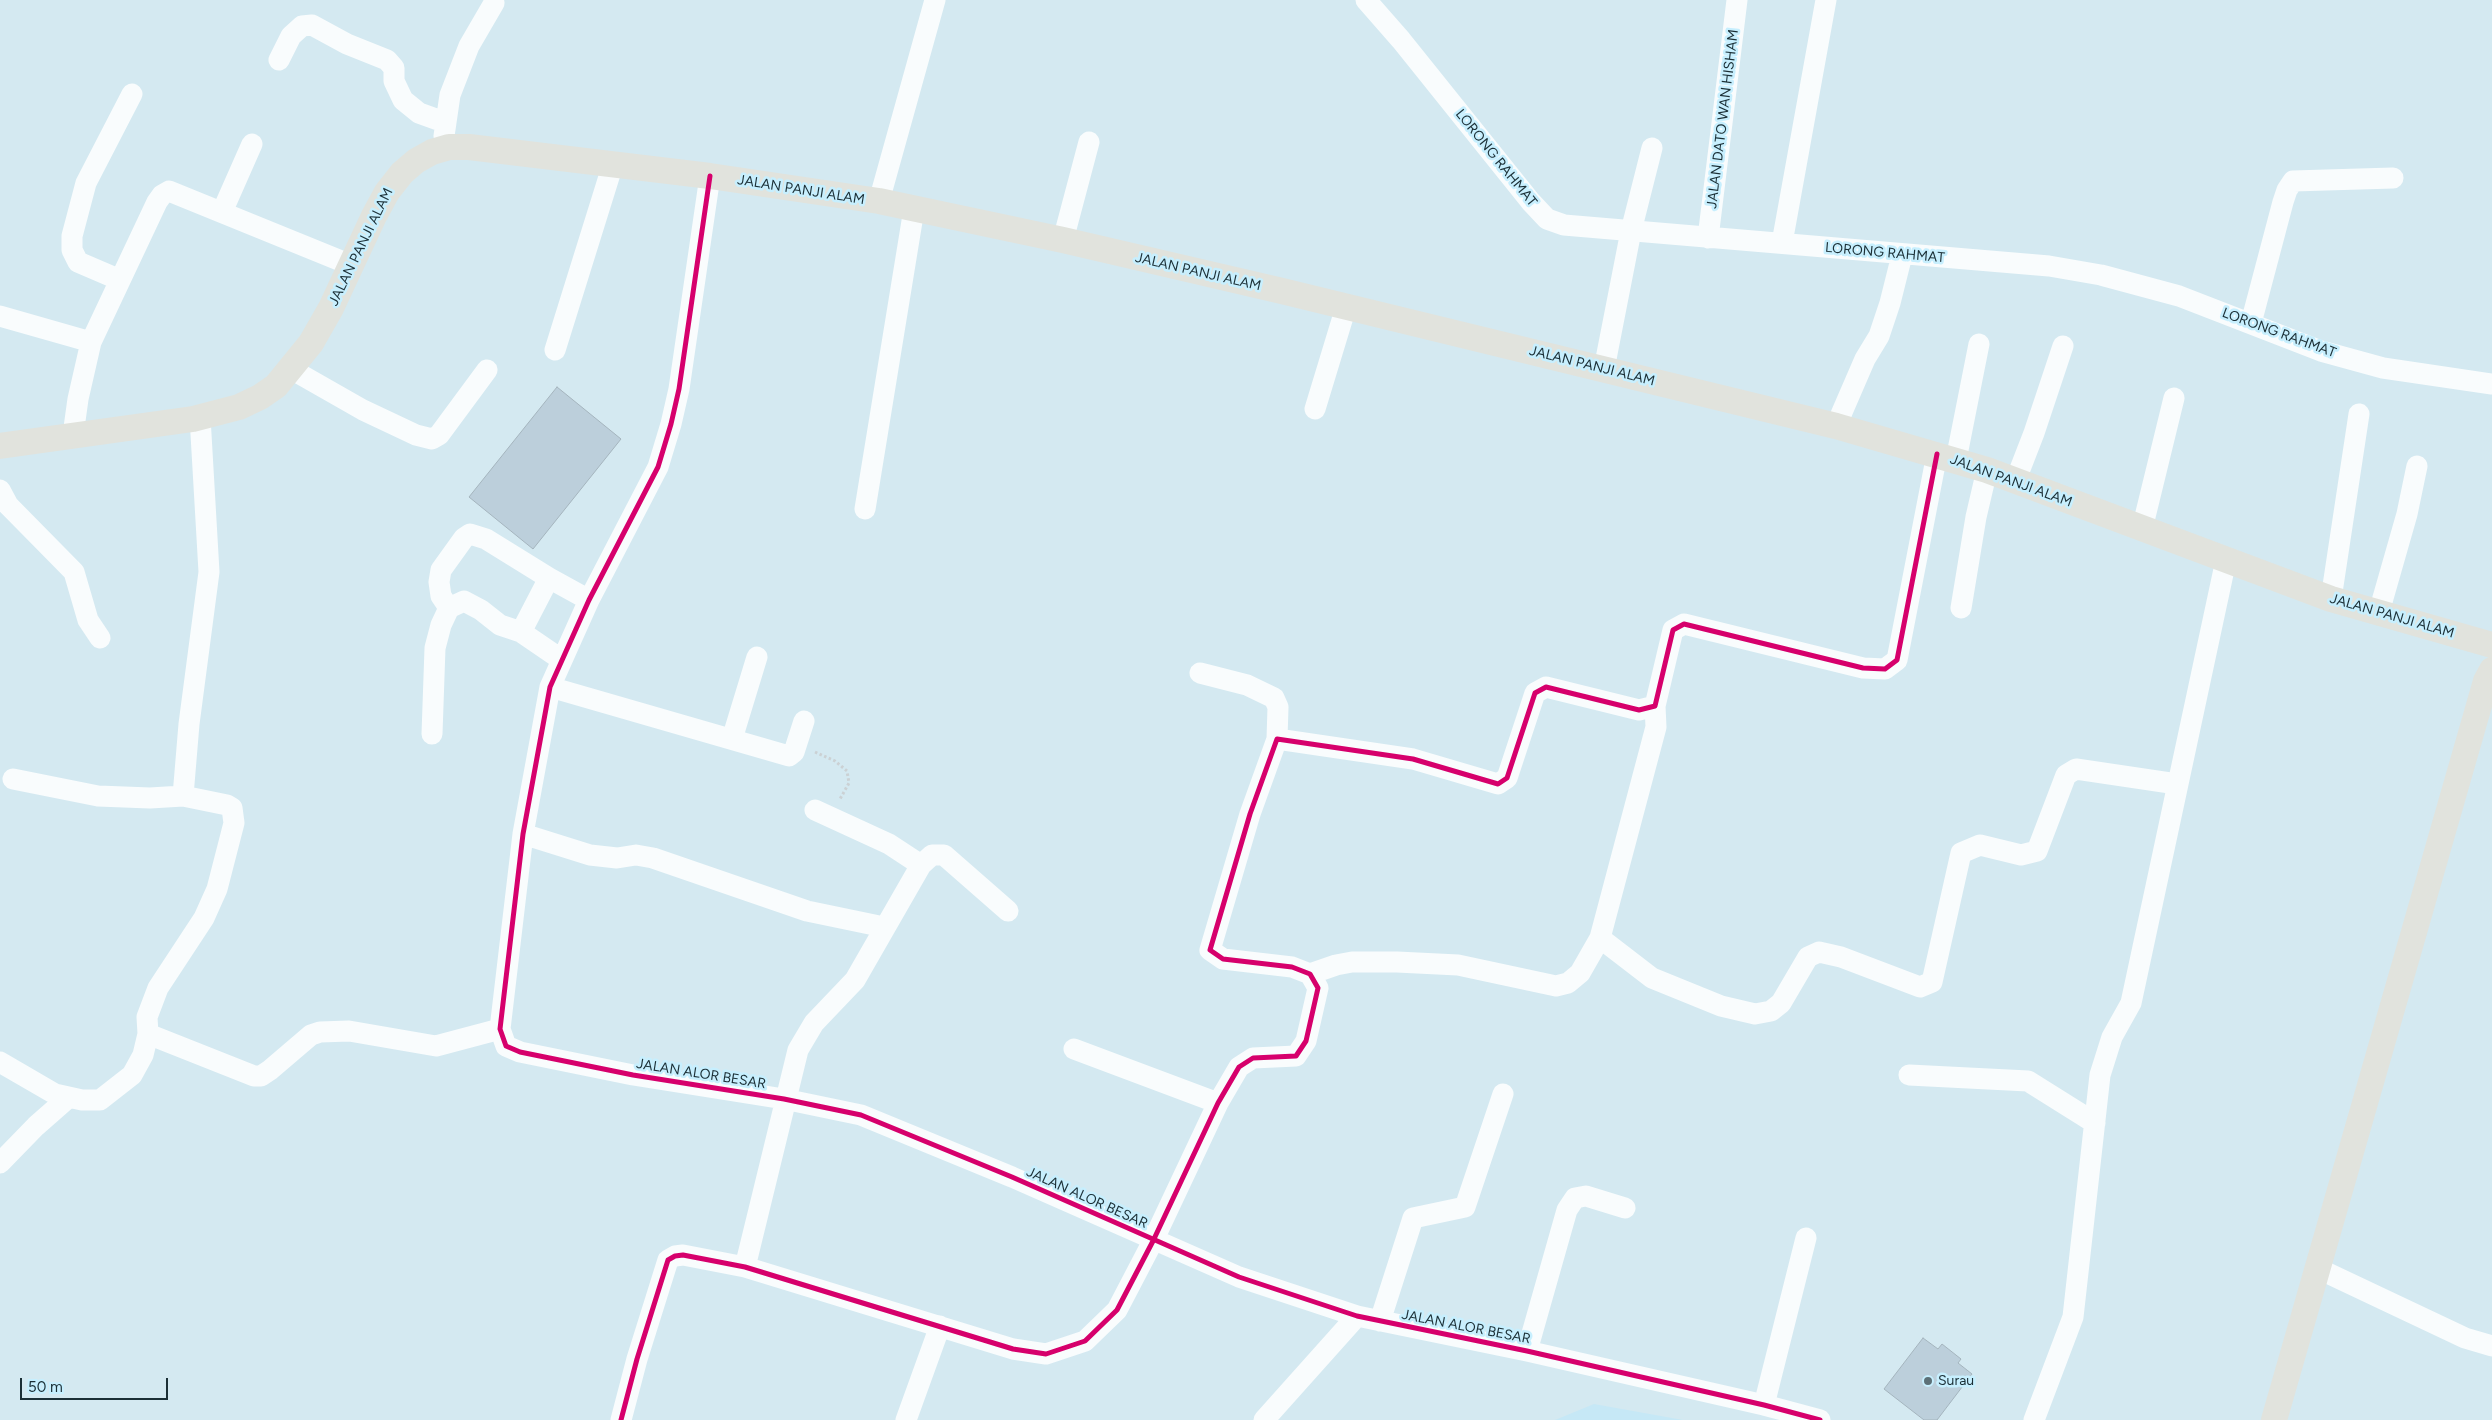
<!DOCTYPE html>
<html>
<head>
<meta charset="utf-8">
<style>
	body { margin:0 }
	#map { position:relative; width:2492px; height:1420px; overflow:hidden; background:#d4e9f1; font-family:Figtree,sans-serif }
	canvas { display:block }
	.scale { position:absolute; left:20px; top:1378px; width:148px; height:22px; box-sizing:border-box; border:2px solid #1b2f36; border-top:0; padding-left:6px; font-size:15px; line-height:18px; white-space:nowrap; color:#1b2f36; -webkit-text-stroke:4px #c7effe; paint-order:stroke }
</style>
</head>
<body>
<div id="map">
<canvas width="2492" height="1420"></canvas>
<div class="scale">50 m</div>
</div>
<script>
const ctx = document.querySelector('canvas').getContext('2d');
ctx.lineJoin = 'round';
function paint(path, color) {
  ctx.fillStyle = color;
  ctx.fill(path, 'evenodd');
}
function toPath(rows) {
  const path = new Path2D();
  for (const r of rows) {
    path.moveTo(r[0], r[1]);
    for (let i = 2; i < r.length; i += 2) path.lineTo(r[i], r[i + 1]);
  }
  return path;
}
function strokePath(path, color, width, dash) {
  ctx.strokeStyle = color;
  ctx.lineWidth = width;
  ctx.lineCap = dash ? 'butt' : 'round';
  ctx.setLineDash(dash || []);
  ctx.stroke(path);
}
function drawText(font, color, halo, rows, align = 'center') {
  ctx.font = font + ' Figtree,sans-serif';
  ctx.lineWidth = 5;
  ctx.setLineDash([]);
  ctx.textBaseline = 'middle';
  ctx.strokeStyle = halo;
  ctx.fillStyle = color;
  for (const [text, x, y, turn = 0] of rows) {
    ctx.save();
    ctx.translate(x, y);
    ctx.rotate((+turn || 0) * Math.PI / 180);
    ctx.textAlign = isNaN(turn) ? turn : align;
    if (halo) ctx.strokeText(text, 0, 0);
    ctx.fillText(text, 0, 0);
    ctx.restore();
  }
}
const built = toPath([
	[1594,1404,1683,1420,1555,1420]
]);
const building = toPath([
	[557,387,621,439,533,549,469,497,557,387],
	[1923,1338,1938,1349,1942,1344,1961,1359,1958,1363,1972,1374,1937,1420,1924,1420,1884,1389,1923,1338]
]);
const path = toPath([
	[815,752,835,761,847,771,849,783,840,799]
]);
const minor = toPath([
	[1366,0,1401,40,1531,202,1547,219,1564,225,2049,266,2101,275,2179,296,2321,351,2383,368,2492,384],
	[279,60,291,36,302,26,312,25,347,44,387,60,394,68,394,81,403,100,419,113,444,122],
	[444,136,450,95,469,46,494,3],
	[710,176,679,389,671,424,658,467,589,600,550,687,523,834,500,1029,506,1046,520,1052,633,1075,784,1099,861,1115,1012,1177,1239,1277,1357,1316,1527,1351,1764,1405,1820,1420],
	[879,201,935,0],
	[222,212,252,144],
	[1708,238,1737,0],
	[1063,240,1089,142],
	[1782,243,1826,0],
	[120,280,78,262,72,250,72,236,86,183,132,94],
	[0,316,91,342,78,399,73,435],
	[2251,323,2283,202,2287,190,2293,181,2393,178],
	[91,342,157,202,162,195,169,191,351,265],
	[555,350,613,164],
	[291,369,363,410,416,435,432,439,439,435,487,370],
	[1604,369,1631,231,1652,148],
	[1315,409,1346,307],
	[200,417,209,572,189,724,183,796,227,805,232,808,234,823,217,889,204,918,158,988,147,1017,148,1034,254,1076,261,1076,270,1070,311,1035,320,1032,349,1031,436,1046,500,1029],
	[1836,426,1865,359,1879,336,1890,303,1902,255],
	[1956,460,1979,344],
	[2015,482,2034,433,2063,346],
	[0,490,8,505,74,572,88,620,100,638],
	[865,509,914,209],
	[2142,529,2174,398],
	[2331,599,2359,414],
	[449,608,441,596,439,582,441,570,464,538,470,534,486,539,549,578],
	[1961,608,1976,517,1987,470],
	[2379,612,2407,514,2417,466],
	[521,632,562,660],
	[1200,673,1247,685,1274,698,1278,707,1277,739],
	[550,687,789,756,794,752,804,721],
	[432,734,435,648,441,625,449,608,464,601,481,610,500,625,521,632,549,578,589,600],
	[732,739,757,657],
	[13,779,98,796,150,798,183,796],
	[815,810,889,844,921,865],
	[523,834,590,855,617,858,636,855,653,858,807,911,884,927],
	[1600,938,1652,978,1721,1006,1755,1014,1771,1011,1781,1003,1808,957,1819,952,1841,957,1920,987,1932,982,1961,853,1980,845,2021,855,2037,851,2066,775,2076,769,2177,784],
	[1310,974,1336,965,1352,962,1397,962,1458,965,1556,986,1568,983,1580,973,1600,938,1656,727,1655,706],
	[1074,1049,1218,1103],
	[0,1062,55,1094,82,1100,100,1100,132,1075,143,1055,148,1034],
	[1909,1075,2028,1081,2095,1123],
	[0,1163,36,1126,69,1097],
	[745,1267,798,1050,814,1023,855,980,921,865,932,855,944,855,1008,911],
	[2319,1269,2465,1338,2492,1346],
	[1380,1321,1413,1218,1465,1207,1503,1094],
	[1527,1351,1567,1210,1575,1198,1586,1196,1625,1208],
	[1764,1405,1806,1238],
	[621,1420,637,1359,668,1260,675,1256,683,1255,745,1267,1013,1349,1046,1354,1085,1341,1117,1310,1153,1241,1218,1103,1239,1067,1253,1058,1296,1056,1306,1041,1318,988,1310,974,1292,967,1223,959,1210,950,1250,814,1277,739,1413,759,1498,784,1507,778,1535,693,1546,687,1639,710,1655,706,1673,630,1684,624,1863,668,1885,669,1897,660,1937,454],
	[906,1420,940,1326],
	[1264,1420,1357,1316],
	[2034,1420,2073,1317,2100,1075,2112,1037,2131,1003,2226,560]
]);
const major = toPath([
	[0,446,193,419,239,407,260,397,276,386,311,343,331,308,374,216,387,192,402,173,416,161,432,152,449,147,469,147,710,176,879,201,1063,240,1282,291,1836,426,1987,470,2331,599,2492,645],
	[2274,1420,2486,681,2492,670]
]);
const cycleway = toPath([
	[710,176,679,389,671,424,658,467,589,600,550,687,523,834,500,1029,506,1046,520,1052,633,1075,784,1099,861,1115,1012,1177,1239,1277,1357,1316,1527,1351,1764,1405,1820,1420],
	[621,1420,637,1359,668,1260,675,1256,683,1255,745,1267,1013,1349,1046,1354,1085,1341,1117,1310,1153,1241,1218,1103,1239,1067,1253,1058,1296,1056,1306,1041,1318,988,1310,974,1292,967,1223,959,1210,950,1250,814,1277,739,1413,759,1498,784,1507,778,1535,693,1546,687,1639,710,1655,706,1673,630,1684,624,1863,668,1885,669,1897,660,1937,454]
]);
const markers = [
	[1928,1381,5,"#5c7077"]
];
const streetNames = [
	["JALAN DATO WAN HISHAM",1723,119,-83],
	["LORONG RAHMAT",1496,158,51],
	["JALAN PANJI ALAM",801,190,9],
	["JALAN PANJI ALAM",361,247,-64],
	["LORONG RAHMAT",1885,253,5],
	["JALAN PANJI ALAM",1198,272,13],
	["LORONG RAHMAT",2279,333,20],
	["JALAN PANJI ALAM",1592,366,14],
	["JALAN PANJI ALAM",2011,481,20],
	["JALAN PANJI ALAM",2392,616,16],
	["JALAN ALOR BESAR",701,1074,9],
	["JALAN ALOR BESAR",1087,1198,24],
	["JALAN ALOR BESAR",1466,1327,11]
];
const poiNames = [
	["Surau",1938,1381]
];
paint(built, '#c6e8f6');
paint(building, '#bccfdb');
strokePath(building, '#a4b4bd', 1);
strokePath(path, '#cbd1d4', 3, [2.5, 2.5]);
strokePath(minor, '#f9fcfd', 21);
strokePath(major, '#e1e3dd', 26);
strokePath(cycleway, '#d6006c', 5);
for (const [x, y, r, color] of markers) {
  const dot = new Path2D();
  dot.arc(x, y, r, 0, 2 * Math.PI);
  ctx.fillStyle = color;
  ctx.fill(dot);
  strokePath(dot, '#c7effe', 2);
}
drawText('14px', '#1b2f36', '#c7effe', streetNames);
drawText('14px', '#1b2f36', '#c7effe', poiNames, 'left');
</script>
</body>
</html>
